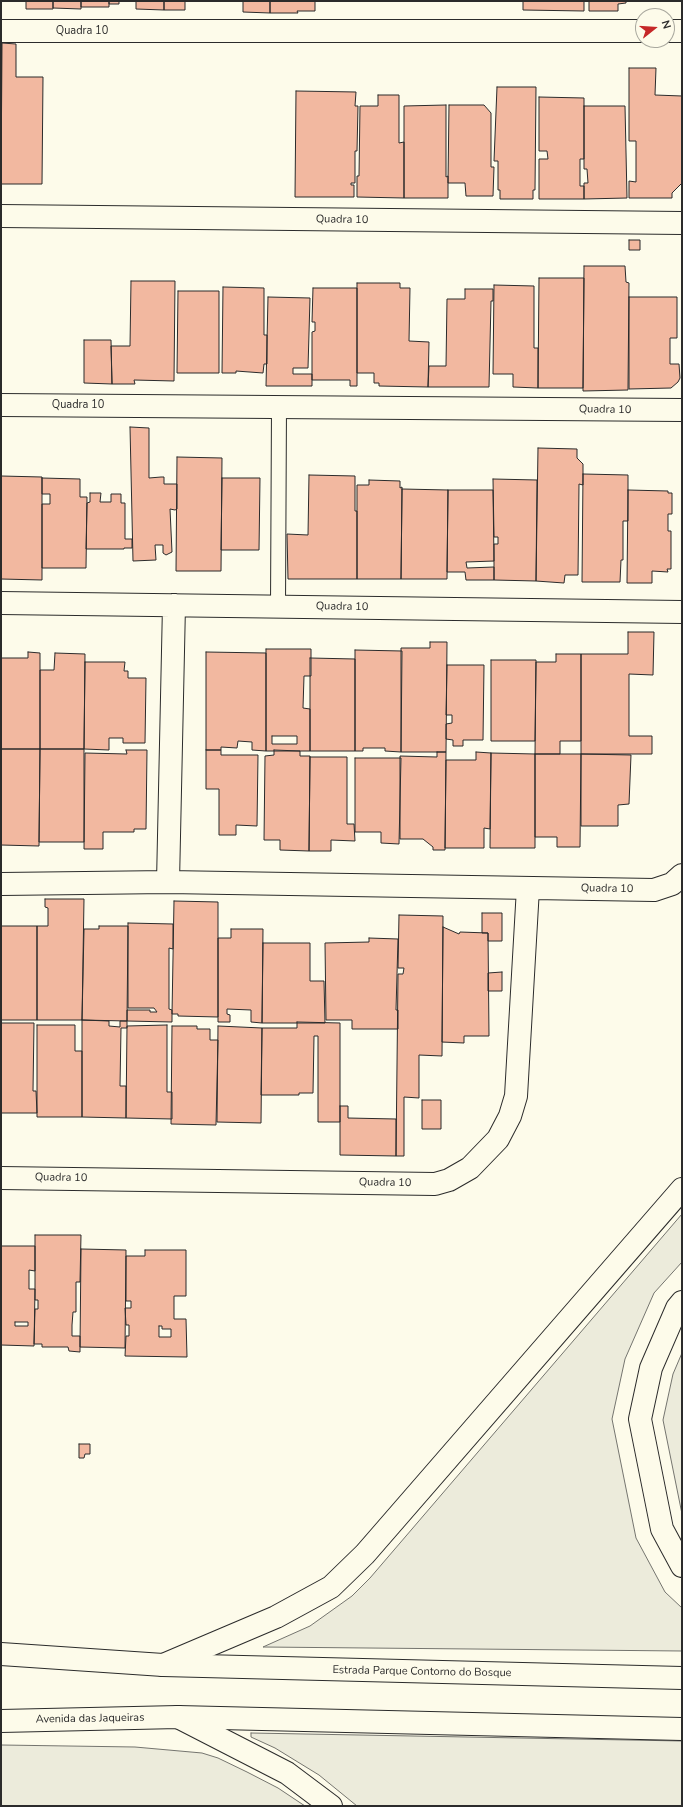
<!DOCTYPE html>
<html>
<head>
<meta charset="utf-8">
<style>
	body { margin:0 }
	#map { position:relative; width:683px; height:1807px; overflow:hidden; background:#fdfbea; font-family:"Nunito Sans",sans-serif }
	canvas { display:block }
	.frame { position:absolute; inset:0; border:2px solid #2b2b2b; pointer-events:none }
	.north { position:absolute; left:635px; top:8px; width:40px; height:40px; box-sizing:border-box; background:#fdfbea; border:1px solid #a9a89e; border-radius:50%; rotate:73deg; font-size:11px; font-weight:700; line-height:16px; text-align:center; color:#2b2b2b }
	.north::after { content:''; display:block; margin:auto; width:14px; height:18px; background:#c62828; clip-path:polygon(50% 0,100% 100%,50% 72%,0 100%) }
</style>
</head>
<body>
<div id="map">
<canvas width="683" height="1807"></canvas>
<div class="frame"></div>
<div class="north">N</div>
</div>
<script>
const ctx = document.querySelector('canvas').getContext('2d');
ctx.lineJoin = 'round';
function paint(path, color) {
  ctx.fillStyle = color;
  ctx.fill(path, 'evenodd');
}
function toPath(rows) {
  const path = new Path2D();
  for (const r of rows) {
    path.moveTo(r[0], r[1]);
    for (let i = 2; i < r.length; i += 2) path.lineTo(r[i], r[i + 1]);
  }
  return path;
}
function strokePath(path, color, width, dash) {
  ctx.strokeStyle = color;
  ctx.lineWidth = width;
  ctx.lineCap = dash ? 'butt' : 'round';
  ctx.setLineDash(dash || []);
  ctx.stroke(path);
}
function drawText(font, color, halo, rows, align = 'center') {
  ctx.font = font + ' "Nunito Sans",sans-serif';
  ctx.lineWidth = 3;
  ctx.setLineDash([]);
  ctx.textBaseline = 'middle';
  ctx.strokeStyle = halo;
  ctx.fillStyle = color;
  for (const [text, x, y, turn = 0] of rows) {
    ctx.save();
    ctx.translate(x, y);
    ctx.rotate((+turn || 0) * Math.PI / 180);
    ctx.textAlign = isNaN(turn) ? turn : align;
    if (halo) ctx.strokeText(text, 0, 0);
    ctx.fillText(text, 0, 0);
    ctx.restore();
  }
}
const green = toPath([
	[682,1214,682,1262,654,1293,625,1359,612,1419,636,1538,665,1592,682,1608,682,1651,263,1647,310,1626,352,1596,370,1578,682,1214],
	[682,1353,682,1514,663,1420,673,1374,682,1353],
	[251,1733,682,1741,682,1806,357,1806,319,1775,275,1748,251,1737,251,1733],
	[1,1745,135,1747,202,1753,218,1758,247,1772,278,1788,305,1806,1,1806,1,1745]
]);
const building = toPath([
	[26,1,53,1,53,9,26,9,26,1],
	[53,1,81,1,81,9,53,8,53,1],
	[81,1,109,1,109,7,81,7,81,1],
	[109,1,119,1,119,4,109,4,109,1],
	[136,1,164,1,164,10,136,9,136,1],
	[164,1,185,1,185,10,164,10,164,1],
	[243,1,270,1,270,13,243,12,243,1],
	[270,1,315,1,315,11,297,11,298,13,270,13,270,1],
	[523,1,584,1,584,11,523,10,523,1],
	[589,1,626,1,626,3,618,4,618,11,589,11,589,1],
	[2,43,16,44,16,77,43,77,42,184,1,184,2,43],
	[629,68,656,68,655,95,682,96,682,183,672,193,672,198,629,198,629,181,636,182,636,141,629,141,629,68],
	[497,87,536,87,535,190,533,190,533,199,500,199,500,190,498,190,498,161,494,161,497,87],
	[296,91,356,92,355,106,358,106,357,151,355,151,355,183,351,183,351,185,354,185,354,197,295,197,296,91],
	[378,95,399,95,399,143,404,142,404,198,357,197,357,176,359,176,360,106,378,106,378,95],
	[539,97,584,98,584,159,580,159,580,186,584,186,584,199,539,199,539,159,548,159,547,151,539,151,539,97],
	[446,105,446,177,448,176,448,198,404,198,404,106,446,105],
	[449,105,484,105,491,113,491,167,494,167,493,196,466,196,465,183,448,183,449,105],
	[584,106,625,106,627,198,584,199,584,183,588,183,587,169,584,169,584,106],
	[629,240,640,240,640,250,629,250,629,240],
	[584,266,625,266,626,282,629,283,628,390,583,391,584,266],
	[539,278,584,278,583,388,538,388,539,278],
	[131,281,175,281,174,381,134,380,135,384,112,384,111,346,130,346,131,281],
	[357,283,400,283,400,288,410,288,409,341,429,342,428,387,379,386,379,383,374,383,374,373,357,373,357,283],
	[494,285,534,286,534,348,538,348,538,388,513,387,513,374,493,374,494,285],
	[223,287,264,288,264,335,267,335,267,364,264,364,263,373,236,371,236,373,222,373,223,287],
	[313,288,357,288,357,386,350,386,350,380,312,380,312,332,315,331,315,322,312,322,313,288],
	[465,289,493,289,493,301,491,301,489,387,428,387,429,366,446,366,447,299,465,299,465,289],
	[178,291,219,291,219,373,177,373,178,291],
	[268,297,310,298,308,368,293,368,293,374,312,374,312,386,266,386,268,297],
	[629,297,677,297,677,338,670,338,670,364,679,364,680,378,678,382,671,388,629,389,629,297],
	[84,340,111,340,112,384,84,383,84,340],
	[130,427,149,428,149,478,161,477,164,477,164,484,177,484,177,509,175,510,170,509,172,552,166,555,163,553,163,545,155,545,156,560,133,561,130,427],
	[538,448,577,449,577,458,583,464,583,485,579,484,578,575,565,575,564,583,536,581,538,448],
	[177,457,222,458,221,571,176,571,177,457],
	[583,474,628,475,628,521,623,521,623,560,621,560,620,582,582,582,583,474],
	[309,475,355,476,355,511,357,511,357,579,288,579,287,534,308,535,309,475],
	[1,476,42,477,42,580,1,579,1,476],
	[42,478,80,479,80,497,87,497,86,568,42,568,42,504,50,504,50,494,42,494,42,478],
	[222,478,260,478,259,550,221,550,222,478],
	[493,479,537,480,536,581,494,580,494,544,498,544,498,537,494,537,493,479],
	[369,480,400,481,400,488,402,487,402,491,401,579,357,579,357,485,369,485,369,480],
	[402,489,448,490,447,579,401,579,402,489],
	[448,490,493,490,494,561,466,562,467,568,494,567,494,580,466,580,465,572,447,572,448,490],
	[628,490,668,491,668,493,672,493,672,514,668,514,668,531,671,531,671,569,667,569,668,572,652,571,652,583,627,583,628,490],
	[90,493,101,493,100,502,111,502,111,494,121,494,121,503,125,503,125,539,132,539,132,548,124,548,124,549,86,549,87,503,90,502,90,493],
	[628,632,654,632,653,675,629,674,629,736,652,736,652,754,581,754,581,654,628,654,628,632],
	[430,642,447,642,446,752,401,752,401,648,430,648,430,642],
	[266,649,311,649,311,676,304,676,303,708,310,709,310,751,266,751,266,649],
	[272,736,297,736,297,744,272,744,272,736],
	[355,650,402,651,401,752,385,751,385,748,363,748,363,751,355,751,355,650],
	[28,652,40,653,40,749,1,749,1,658,28,658,28,652],
	[206,652,266,653,266,751,252,750,252,742,238,741,237,748,221,747,221,750,206,750,206,652],
	[55,653,85,654,84,749,40,749,40,670,54,670,55,653],
	[556,654,581,654,581,741,560,741,560,754,535,754,536,662,556,662,556,654],
	[310,658,355,659,355,751,310,751,310,658],
	[491,660,536,660,535,741,491,741,491,660],
	[85,662,125,662,124,671,128,671,128,678,146,678,145,743,123,743,123,738,109,738,109,750,84,749,85,662],
	[447,665,484,665,483,740,463,740,463,746,453,746,453,740,446,739,446,724,452,723,452,715,446,715,447,665],
	[1,749,40,749,39,846,1,845,1,749],
	[40,749,84,749,84,842,39,842,40,749],
	[126,750,147,750,146,829,134,829,134,832,103,832,103,849,84,849,85,753,127,754,126,750],
	[206,750,221,750,221,755,258,755,257,826,236,825,236,835,219,835,219,789,206,789,206,750],
	[274,750,300,751,300,756,310,756,309,851,280,850,280,840,264,840,265,756,274,755,274,750],
	[437,752,446,752,445,850,433,850,433,847,423,839,400,839,400,756,437,757,437,752],
	[476,752,491,753,490,829,484,828,484,848,445,848,446,760,476,760,476,752],
	[491,753,535,754,535,848,490,848,491,753],
	[535,754,581,754,580,847,557,847,557,837,535,837,535,754],
	[581,754,631,755,629,804,618,805,618,826,581,826,581,754],
	[310,757,347,757,347,824,354,824,355,841,331,840,331,851,309,851,310,757],
	[355,758,401,758,399,844,381,843,381,832,355,832,355,758],
	[45,899,84,899,82,1020,37,1020,37,926,48,926,48,908,45,907,45,899],
	[174,901,218,902,218,1017,178,1016,178,1014,172,1014,174,901],
	[482,913,502,913,502,941,488,941,488,933,482,933,482,913],
	[399,915,443,916,442,1056,419,1055,419,1098,404,1097,404,1156,396,1156,398,974,403,974,404,968,398,968,399,915],
	[128,923,173,924,173,949,169,948,169,1009,172,1010,172,1022,127,1021,127,1010,150,1010,150,1012,157,1012,154,1008,128,1008,128,923],
	[1,926,37,926,37,1020,1,1020,1,926],
	[99,926,128,926,127,1021,82,1020,84,929,99,929,99,926],
	[443,927,459,934,460,932,488,933,489,1036,464,1036,464,1043,442,1042,443,927],
	[231,929,263,929,262,1023,251,1022,251,1010,227,1009,227,1014,230,1015,230,1022,218,1022,218,938,231,938,231,929],
	[369,938,398,939,396,1010,398,1010,398,1029,352,1029,352,1020,326,1020,325,943,369,942,369,938],
	[263,943,310,943,310,981,324,981,325,1023,262,1023,263,943],
	[502,972,502,991,488,991,488,973,502,972],
	[1,1020,1,1023,34,1023,33,1091,36,1091,37,1113,1,1113,1,1020],
	[82,1020,109,1021,109,1026,120,1027,120,1021,127,1021,127,1028,121,1028,120,1086,126,1086,126,1118,82,1117,82,1020],
	[297,1022,340,1023,340,1122,318,1122,318,1036,314,1036,313,1093,299,1093,299,1095,261,1095,262,1028,297,1028,297,1022],
	[37,1025,75,1025,75,1051,82,1051,82,1117,37,1117,37,1025],
	[167,1025,167,1092,172,1092,172,1119,126,1118,127,1026,167,1025],
	[172,1026,197,1026,197,1029,210,1029,210,1040,218,1040,216,1125,171,1124,172,1026],
	[218,1026,262,1028,261,1123,217,1122,218,1026],
	[422,1100,441,1100,441,1129,422,1129,422,1100],
	[340,1106,348,1106,348,1118,396,1119,396,1156,340,1155,340,1106],
	[35,1235,81,1235,80,1282,76,1282,76,1312,73,1312,72,1325,72,1336,80,1336,80,1352,69,1351,68,1347,42,1347,42,1344,34,1344,35,1309,38,1309,38,1300,35,1300,35,1235],
	[1,1246,35,1246,35,1271,29,1270,29,1289,35,1289,34,1346,1,1345,1,1246],
	[15,1322,28,1322,28,1326,15,1326,15,1322],
	[81,1249,126,1250,125,1348,80,1347,81,1249],
	[145,1250,186,1250,186,1296,174,1296,174,1319,186,1319,187,1357,125,1356,126,1336,129,1336,129,1325,126,1325,125,1308,131,1308,131,1301,126,1301,126,1256,145,1256,145,1250],
	[159,1326,162,1326,162,1329,171,1329,171,1337,159,1337,159,1326],
	[79,1444,90,1444,90,1454,85,1454,84,1458,79,1458,79,1444]
]);
const service = toPath([
	[278,606,279,406]
]);
const minor = toPath([
	[1,31,643,31],
	[667,31,682,31],
	[1,216,682,223],
	[1,405,682,410],
	[1,603,682,612],
	[168,882,174,605],
	[1,884,168,882,654,890,672,884,682,875],
	[1,1178,435,1184,449,1180,470,1168,498,1139,510,1116,516,1096,528,888]
]);
const primary = toPath([
	[1,1654,163,1665,682,1678],
	[1,1721,178,1717,682,1729]
]);
const trunk = toPath([
	[682,1302,677,1308,651,1368,640,1419,662,1529,682,1566],
	[163,1665,276,1617,331,1587,365,1554,682,1189],
	[178,1717,287,1773,331,1806]
]);
const streetNames = [
	["Quadra 10",82,31],
	["Quadra 10",342,220,1],
	["Quadra 10",78,405],
	["Quadra 10",605,410,1],
	["Quadra 10",342,607,1],
	["Quadra 10",607,889,1],
	["Quadra 10",61,1178,1],
	["Quadra 10",385,1183,1],
	["Estrada Parque Contorno do Bosque",422,1672,1],
	["Avenida das Jaqueiras",90,1719,-1]
];
paint(green, '#ecebdb');
strokePath(green, '#74746e', 1);
paint(building, '#f2b8a0');
strokePath(building, '#2b2b2b', 1);
strokePath(service, '#2b2b2b', 16);
strokePath(minor, '#2b2b2b', 24);
strokePath(primary, '#2b2b2b', 24);
strokePath(trunk, '#2b2b2b', 24);
strokePath(service, '#fdfbea', 14);
strokePath(minor, '#fdfbea', 22);
strokePath(primary, '#fdfbea', 22);
strokePath(trunk, '#fdfbea', 22);
drawText('11px', '#2b2b2b', '#fdfbea', streetNames);
</script>
</body>
</html>
